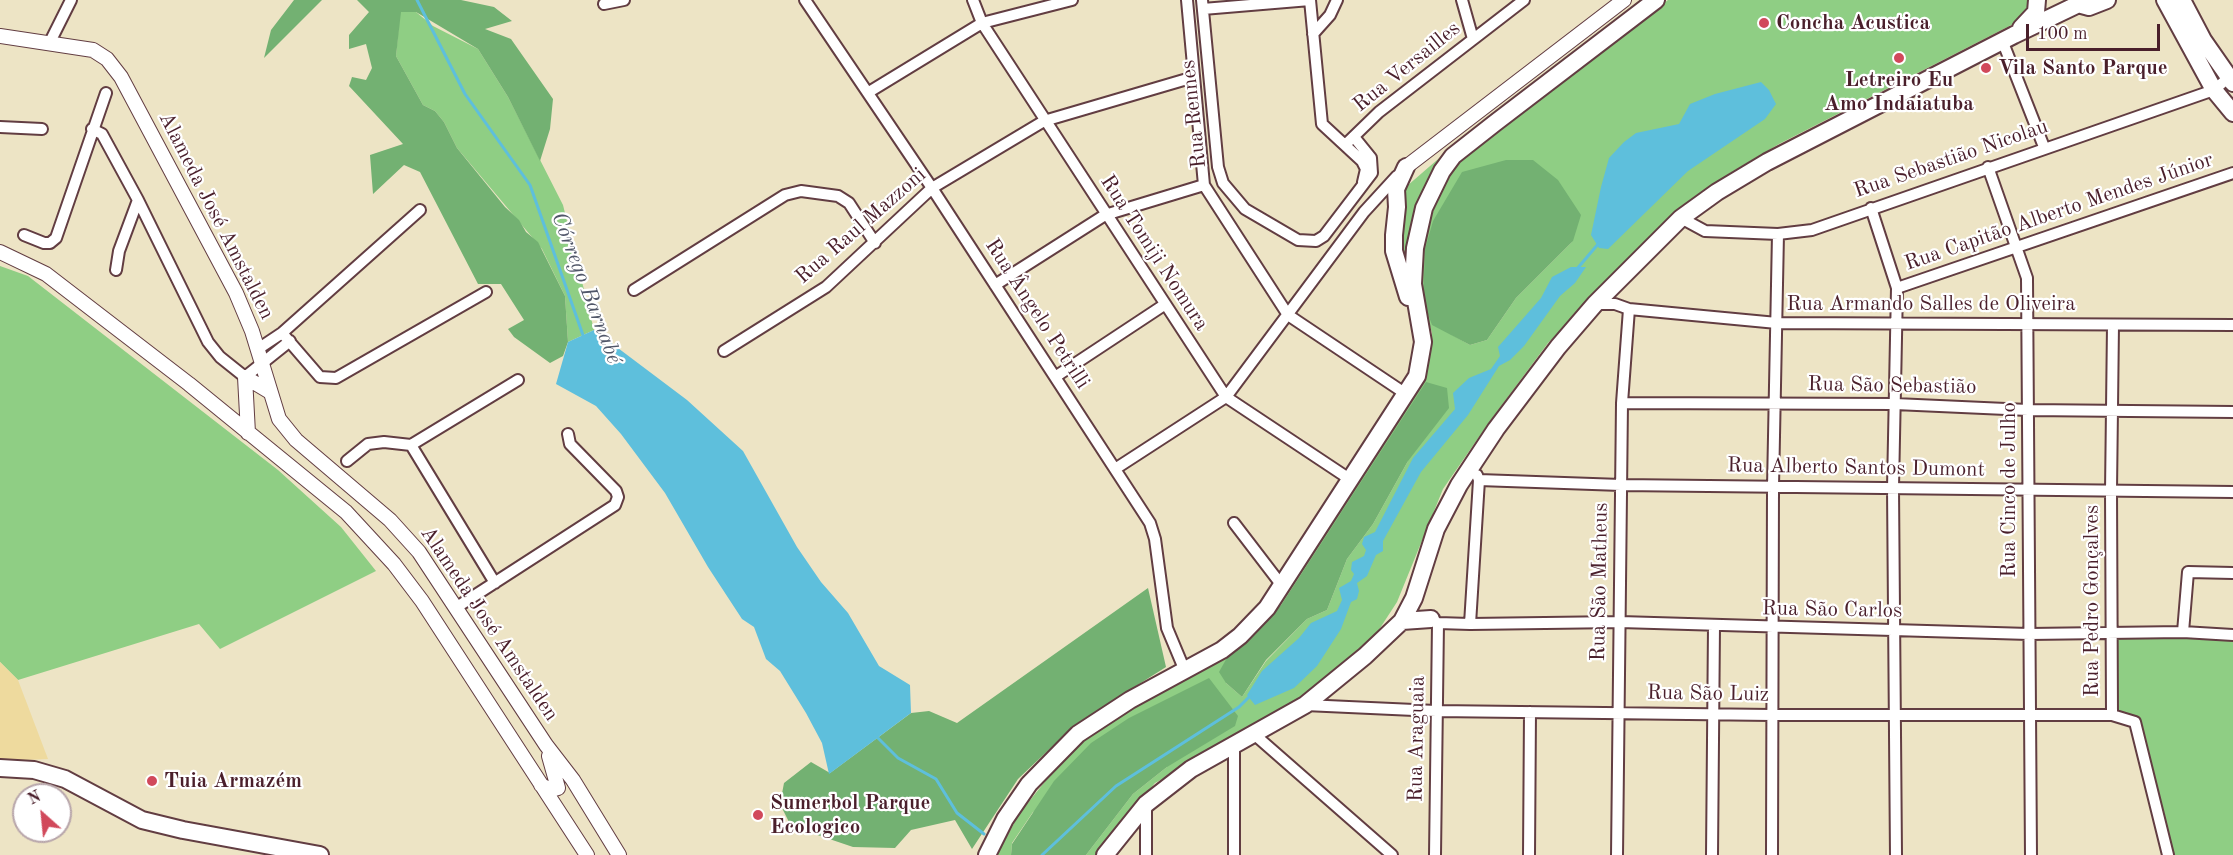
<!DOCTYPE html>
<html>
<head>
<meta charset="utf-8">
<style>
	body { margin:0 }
	#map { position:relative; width:2233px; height:855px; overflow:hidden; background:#ede4c5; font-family:"Old Standard TT",serif }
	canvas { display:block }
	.north { position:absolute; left:12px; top:783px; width:60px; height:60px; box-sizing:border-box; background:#fff; border:2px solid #b7a5aa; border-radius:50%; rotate:333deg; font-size:16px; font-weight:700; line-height:24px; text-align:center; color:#4a1f2b }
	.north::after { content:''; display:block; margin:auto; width:21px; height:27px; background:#d1495b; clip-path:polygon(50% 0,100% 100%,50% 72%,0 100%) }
	.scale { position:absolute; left:2026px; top:24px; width:134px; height:27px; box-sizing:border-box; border:3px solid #4a1f2b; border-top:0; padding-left:8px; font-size:18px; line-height:21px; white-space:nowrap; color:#4a1f2b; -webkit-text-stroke:4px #fff; paint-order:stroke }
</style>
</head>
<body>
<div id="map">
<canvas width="2233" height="855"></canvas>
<div class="north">N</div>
<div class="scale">100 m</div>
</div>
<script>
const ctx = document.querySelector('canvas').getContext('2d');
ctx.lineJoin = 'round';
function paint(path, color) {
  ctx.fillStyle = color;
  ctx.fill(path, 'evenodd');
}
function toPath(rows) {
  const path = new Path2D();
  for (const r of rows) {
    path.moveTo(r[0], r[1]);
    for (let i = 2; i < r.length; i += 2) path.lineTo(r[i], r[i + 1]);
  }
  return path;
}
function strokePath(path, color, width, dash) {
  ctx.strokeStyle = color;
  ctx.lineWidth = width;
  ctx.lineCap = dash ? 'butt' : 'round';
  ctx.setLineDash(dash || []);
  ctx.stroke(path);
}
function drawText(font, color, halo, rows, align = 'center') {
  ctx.font = font + ' "Old Standard TT",serif';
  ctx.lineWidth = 4.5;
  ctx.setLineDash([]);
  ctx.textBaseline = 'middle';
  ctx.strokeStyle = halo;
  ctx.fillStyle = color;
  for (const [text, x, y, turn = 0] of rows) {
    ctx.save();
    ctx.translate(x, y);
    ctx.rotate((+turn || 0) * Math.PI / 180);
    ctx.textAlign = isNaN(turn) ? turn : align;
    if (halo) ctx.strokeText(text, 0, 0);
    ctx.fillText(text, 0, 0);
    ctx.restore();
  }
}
const green = toPath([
	[1640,0,1643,3,1442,163,1406,281,1399,256,1403,191,1407,186,1452,147],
	[1668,0,2032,0,2027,17,1779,144,1730,173,1672,218,1548,343,1490,421,1443,489,1397,602,1371,642,1350,662,1272,720,1155,783,1114,831,1097,855,1086,855,1133,794,1167,767,1033,812,1012,843,1011,855,997,855,1019,814,1067,754,1107,721,1167,688,1287,591,1424,378,1430,355,1432,333,1420,292,1422,251,1433,212,1445,181,1460,160],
	[1573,241,1516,298,1487,340,1470,345,1452,335],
	[1408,461,1373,524,1347,559,1327,610,1307,619,1266,661,1242,697,1226,683,1228,656,1281,605,1340,515],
	[400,12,416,12,433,26,478,49,508,97,563,205,594,330,568,342,565,296,542,249,457,148,444,122,435,111,423,105,396,56],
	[0,266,28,276,278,470,341,527,376,571,220,649,199,624,18,680,0,662],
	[2116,637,2233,640,2233,855,2172,855,2164,812,2138,717,2115,713]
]);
const forest = toPath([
	[294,0,322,0,264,58,271,30],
	[357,0,461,0,494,7,512,21,485,29,511,39,553,99,550,129,540,161,508,97,478,49,416,12,401,12,396,56,423,105,435,111,444,122,457,148,505,207,519,220,526,232,538,242,565,296,568,342,563,356,550,363,514,337,508,329,524,320,501,284,478,284,420,172,404,165,373,194,370,155,403,144,349,86,352,77,366,80,372,68,366,44,349,49,349,35,369,12],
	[1506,160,1533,160,1558,180,1581,215,1573,241,1516,298,1487,340,1470,345,1432,325,1423,301,1425,249,1433,221,1462,172],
	[1426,382,1447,388,1449,408,1408,461,1373,524,1347,559,1327,610,1307,619,1266,660,1242,697,1226,683,1219,672,1228,656,1281,605],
	[1148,588,1166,667,1076,724,1018,779,972,849,955,820,911,830,895,848,853,847,791,826,780,804,784,783,811,762,830,773,911,713,929,711,957,723],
	[1209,678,1238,716,1235,726,1167,767,1133,794,1086,855,1011,855,1012,844,1054,781,1091,743,1129,718]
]);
const sand = toPath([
	[0,662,18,680,48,759,0,761]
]);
const water = toPath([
	[1761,82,1769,90,1776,104,1765,119,1688,171,1608,249,1599,248,1591,235,1601,187,1609,158,1624,142,1636,133,1679,124,1690,104,1715,94],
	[1571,267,1586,267,1575,283,1560,296,1524,346,1510,360,1499,366,1468,415,1421,472,1383,541,1383,551,1376,555,1367,576,1357,583,1359,591,1357,599,1351,602,1341,629,1317,666,1294,688,1255,705,1247,695,1262,671,1299,638,1311,623,1337,611,1342,600,1339,588,1351,581,1354,574,1351,570,1352,562,1364,556,1366,550,1362,544,1364,537,1375,532,1413,458,1455,409,1453,393,1469,378,1491,369,1500,356,1498,347,1541,298,1552,277],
	[594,330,687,400,743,451,797,547,821,582,848,613,879,666,910,685,911,713,829,774,822,743,806,713,780,671,766,659,754,627,742,619,708,567,665,493,621,434,596,406,556,384,568,342]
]);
const stream = toPath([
	[417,0,465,94,530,185,584,338],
	[1576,270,1599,243],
	[875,735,898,758,936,779,957,813,984,834],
	[1042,855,1116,786,1239,707,1250,696]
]);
const minor = toPath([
	[805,0,932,188,1150,523,1155,539,1167,628,1185,671],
	[973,0,982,23,1226,397,1351,480],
	[1187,0,1204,185,1288,315,1406,394],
	[1202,0,1218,167,1223,183,1245,209,1298,240,1316,241,1324,236,1372,173,1371,158,1354,137],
	[1310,0,1322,124,1362,161,1366,169,1363,182],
	[1462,0,1473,39],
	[604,4,624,0],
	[1203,9,1310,0],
	[1313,34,1330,15,1337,0],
	[2002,40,2044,147],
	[50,42,71,0],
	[869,92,982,23,1072,0],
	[0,127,42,129],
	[92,129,102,134,138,200,208,342,220,357,245,377,290,341],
	[1345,145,1379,112,1524,0],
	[1988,167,2027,278,2031,855],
	[1871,208,1897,288,1893,488,1896,855],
	[1681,218,1705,231,1778,234,1812,230,2214,90,2228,78],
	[24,235,44,243,50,243,56,238,106,93],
	[116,270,119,251,138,200],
	[995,285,1105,215,1204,185],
	[1897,288,2233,173],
	[634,290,785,195,801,191,838,196,849,203,875,243],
	[1595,304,1615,304,1629,309,1777,323,2233,325],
	[282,333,320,377,336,378,486,292],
	[258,349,282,333,420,210],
	[724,351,826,287,932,188,1044,121,1194,77],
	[1055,377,1164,305],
	[1622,403,1895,404,2028,410,2233,412],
	[411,445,495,583],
	[347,461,368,444,384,442,411,445,518,380],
	[1115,469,1226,397,1364,212,1397,176],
	[1479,480,1621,485,2233,492],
	[1234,523,1283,587],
	[457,607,615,505,618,497,616,491,570,444,568,434],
	[1431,619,1438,623,1470,624,1620,622,2029,634,2183,632,2233,635],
	[1470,624,1479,480,1477,475],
	[2183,632,2188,572,2233,573],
	[1305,705,1436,711,1772,715,2112,715,2135,722,2168,855],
	[2112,715,2111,491,2113,325],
	[1255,735,1392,855],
	[1234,746,1234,855],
	[1146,804,1146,855],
	[1435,855,1438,623],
	[1529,855,1530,712],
	[1617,855,1622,403,1629,309],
	[1712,855,1714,626],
	[1772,855,1773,487,1778,234]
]);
const tertiary = toPath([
	[0,36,93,50,107,59,121,77,236,293,252,331,279,419,296,440,390,520,419,552,546,745,573,780,619,855],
	[1406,167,1624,0],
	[0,252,46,274,189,384,346,512,394,564,422,601,587,855],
	[248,433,245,377,270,392],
	[541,785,551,790,558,788,549,756]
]);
const primary = toPath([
	[2165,0,2214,90,2233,113],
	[2182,0,2203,40,2233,83],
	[2078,4,2089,7,2107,0],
	[2021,28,2036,12,2037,0],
	[1406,167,1396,189,1397,207,1394,235,1394,251,1408,297],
	[1402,621,1431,619],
	[0,768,34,770,65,779,142,820,183,830,320,855],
	[987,855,1005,819,1029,784,1078,734,1130,700,1222,650,1240,636,1267,608,1417,376,1423,342,1413,284,1415,248,1424,208,1442,171,1453,156,1495,123,1656,0],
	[1105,855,1146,804,1191,769,1305,705,1365,656,1402,621,1414,598,1436,529,1459,485,1496,429,1558,347,1595,304,1681,218,1717,192,1767,162,2014,35,2087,0]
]);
const markers = [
	[1764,23,6,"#d1495b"],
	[1899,58,6,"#d1495b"],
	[1986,68,6,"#d1495b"],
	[152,781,6,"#d1495b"],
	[758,815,6,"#d1495b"]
];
const poiNames = [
	["Concha Acustica",1776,23],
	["Vila Santo Parque",1998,68],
	["Letreiro Eu",1899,80,"center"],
	["Amo Indaiatuba",1899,104,"center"],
	["Tuia Armazém",164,781],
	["Sumerbol Parque",770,803],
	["Ecologico",770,827]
];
const streetNames = [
	["Rua Versailles",1407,67,-39],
	["Rua Rennes",1194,114,-96],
	["Rua Sebastião Nicolau",1951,159,-19],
	["Rua Capitão Alberto Mendes Júnior",2059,212,-19],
	["Alameda José Amstalden",216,216,63],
	["Rua Raul Mazzoni",861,226,-41],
	["Rua Tomiji Nomura",1154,253,57],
	["Rua Armando Salles de Oliveira",1931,304],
	["Rua Ângelo Petrilli",1037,314,57],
	["Rua São Sebastião",1892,386,1],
	["Rua Alberto Santos Dumont",1856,468,1],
	["Rua Cinco de Julho",2009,490,-90],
	["Rua São Matheus",1600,582,-89],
	["Rua Pedro Gonçalves",2092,601,-90],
	["Rua São Carlos",1832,610,1],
	["Alameda José Amstalden",489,624,56],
	["Rua São Luiz",1708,694,1],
	["Rua Araguaia",1417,739,-89]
];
const waterNames = [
	["Córrego Barnabé",586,288,69]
];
paint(green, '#8fce84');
paint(forest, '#73b172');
paint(sand, '#eeda9e');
paint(water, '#5ebfdc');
strokePath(stream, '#5ebfdc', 3);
strokePath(minor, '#623d42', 14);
strokePath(tertiary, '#623d42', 16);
strokePath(primary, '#623d42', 20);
strokePath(minor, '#fff', 10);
strokePath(tertiary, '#fff', 14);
strokePath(primary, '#fff', 16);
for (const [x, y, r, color] of markers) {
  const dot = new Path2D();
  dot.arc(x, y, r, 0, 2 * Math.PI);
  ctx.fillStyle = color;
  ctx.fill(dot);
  strokePath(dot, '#fff', 2);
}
drawText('bold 21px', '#4a1f2b', '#fff', poiNames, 'left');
drawText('21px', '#4a1f2b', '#fff', streetNames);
drawText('italic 22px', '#515769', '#fff', waterNames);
</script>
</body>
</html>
